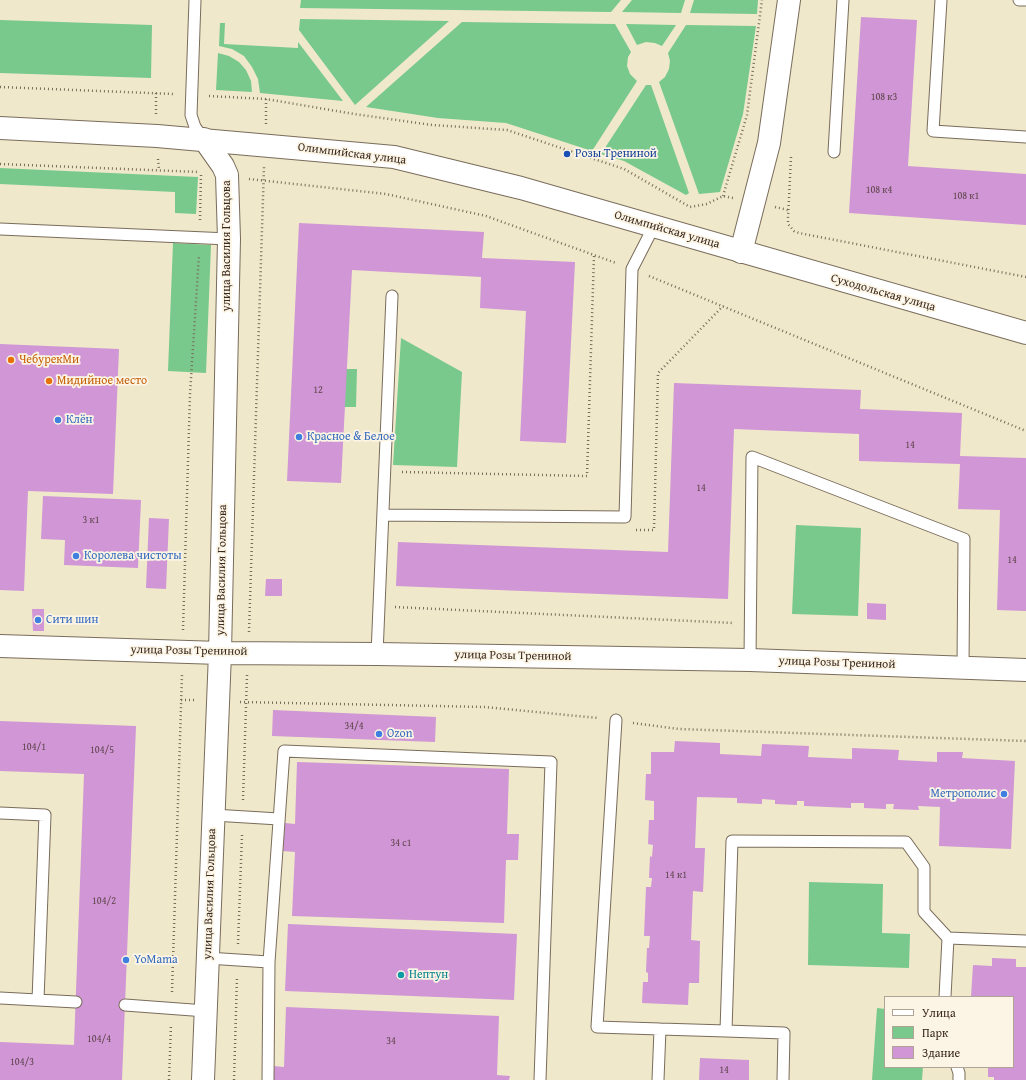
<!DOCTYPE html>
<html>
<head>
<meta charset="utf-8">
<style>
	body { margin:0 }
	#map { position:relative; width:1026px; height:1080px; overflow:hidden; background:#efe8cb; font-family:"Gentium Book Plus",serif }
	canvas { display:block }
	.legend { position:absolute; left:884px; top:996px; width:130px; height:72px; box-sizing:border-box; background:#fcf5e5; border:1px solid #afa495; margin:0; padding:5px 7px; list-style:none; font-size:12px; color:#3b2a1e }
	.legend li { display:flex; align-items:center; gap:8px; height:20px }
	.legend b { width:20px; border:1px solid #afa495 }
</style>
</head>
<body>
<div id="map">
<canvas width="1026" height="1080"></canvas>
<ul class="legend">
<li><b style="height:5px;background:#fff"></b>Улица</li>
<li><b style="height:11px;background:#78c98b"></b>Парк</li>
<li><b style="height:11px;background:#d096d5"></b>Здание</li>
</ul>
</div>
<script>
const ctx = document.querySelector('canvas').getContext('2d');
ctx.lineJoin = 'round';
function paint(path, color) {
  ctx.fillStyle = color;
  ctx.fill(path, 'evenodd');
}
function toPath(rows) {
  const path = new Path2D();
  for (const r of rows) {
    path.moveTo(r[0], r[1]);
    for (let i = 2; i < r.length; i += 2) path.lineTo(r[i], r[i + 1]);
  }
  return path;
}
function strokePath(path, color, width, dash) {
  ctx.strokeStyle = color;
  ctx.lineWidth = width;
  ctx.lineCap = dash ? 'butt' : 'round';
  ctx.setLineDash(dash || []);
  ctx.stroke(path);
}
function drawText(font, color, halo, rows, align = 'center') {
  ctx.font = font + ' "Gentium Book Plus",serif';
  ctx.lineWidth = 3.5;
  ctx.setLineDash([]);
  ctx.textBaseline = 'middle';
  ctx.strokeStyle = halo;
  ctx.fillStyle = color;
  for (const [text, x, y, turn = 0] of rows) {
    ctx.save();
    ctx.translate(x, y);
    ctx.rotate((+turn || 0) * Math.PI / 180);
    ctx.textAlign = isNaN(turn) ? turn : align;
    if (halo) ctx.strokeText(text, 0, 0);
    ctx.fillText(text, 0, 0);
    ctx.restore();
  }
}
const green = toPath([
	[301,0,621,0,611,12,300,8],
	[632,0,685,0,681,13,622,12],
	[694,0,758,0,757,14,690,13],
	[300,19,449,21,355,105,299,30],
	[0,20,152,25,151,78,0,73],
	[462,22,615,24,631,52,628,57,627,66,630,74,637,81,592,151,506,123,438,118,366,107],
	[220,23,225,23,224,44,298,48,298,42,343,101,260,93,258,79,252,67,244,56,232,49,219,46],
	[626,24,676,25,662,46,655,43,646,42,637,45],
	[686,25,756,26,743,114,720,192,699,194,659,82,665,77,669,69,670,61,668,53],
	[218,53,229,56,239,62,246,70,251,81,252,92,216,90],
	[646,85,651,85,689,193,686,195,624,161,601,154],
	[0,168,198,177,196,214,175,213,175,192,0,184],
	[173,243,211,245,206,373,168,371],
	[401,338,462,372,457,467,393,465],
	[346,369,357,369,356,407,344,407],
	[796,525,861,528,858,616,792,614],
	[809,882,883,884,882,933,910,934,909,968,808,965],
	[877,1008,885,1009,885,1067,923,1067,922,1080,872,1080]
]);
const building = toPath([
	[861,17,917,20,908,166,1026,174,1026,225,849,213],
	[299,223,484,232,482,258,575,262,566,443,520,441,526,311,480,308,481,277,352,270,341,483,287,481],
	[0,344,119,349,113,494,28,491,24,591,0,590],
	[674,383,861,390,860,409,962,413,960,456,1026,458,1026,611,997,610,1000,510,958,509,960,464,859,461,859,434,734,429,728,599,396,586,398,542,668,552],
	[43,496,141,500,138,568,64,565,65,540,41,539],
	[149,518,169,519,166,589,146,588],
	[266,579,282,579,282,596,265,596],
	[867,603,886,604,886,620,867,619],
	[32,609,44,609,44,631,33,631],
	[273,710,436,717,435,742,272,736],
	[0,721,136,726,122,1080,0,1080,0,1042,74,1045,84,774,0,771],
	[675,741,720,743,720,754,761,756,762,744,809,746,808,757,852,759,852,748,899,750,898,760,937,762,937,752,963,752,962,758,1015,761,1011,849,939,846,940,807,918,806,919,810,893,809,894,804,886,804,886,809,864,808,864,803,851,803,851,808,804,806,804,801,797,801,797,805,775,804,775,800,762,799,762,804,737,803,737,798,697,797,695,848,705,848,703,892,693,891,691,940,700,941,699,983,689,983,688,1005,642,1003,643,982,648,982,648,973,646,972,647,948,649,948,650,936,644,936,646,887,651,887,652,878,649,878,650,856,652,857,653,845,648,844,649,820,654,820,654,801,645,800,646,774,651,774,651,752,674,752],
	[297,762,509,769,507,834,519,834,518,860,506,860,504,923,292,916,295,852,283,851,285,823,295,824],
	[288,924,517,934,514,1000,285,991],
	[992,958,1016,959,1016,967,1026,967,1026,1080,994,1080,994,1077,988,1077,988,1067,1013,1067,1013,997,971,997,973,965,992,966],
	[286,1007,499,1016,497,1075,510,1076,509,1080,272,1080,273,1066,284,1067],
	[700,1058,749,1060,749,1080,699,1080]
]);
const path = toPath([
	[0,87,174,94],
	[156,93,156,114],
	[209,96,266,99,354,114,432,125,507,130,624,169,690,207,707,204,723,196,733,198],
	[266,124,266,99],
	[791,157,788,219,788,224,794,231,799,233,1026,277],
	[158,159,159,170],
	[0,164,199,172],
	[249,179,386,194,486,216,616,263],
	[723,196,747,115,762,0],
	[775,207,788,210],
	[200,220,201,175],
	[649,276,1026,431],
	[402,472,587,476,594,255],
	[636,530,654,530,658,373,723,306],
	[395,607,734,623],
	[183,630,190,394,199,255],
	[249,632,264,167],
	[181,700,195,700],
	[240,702,485,707,598,718],
	[633,723,679,729,1026,741],
	[243,800,247,675],
	[238,944,242,835],
	[172,992,182,675],
	[169,1080,171,1025],
	[234,1080,237,977]
]);
const service = toPath([
	[195,0,191,115,195,127,204,139],
	[941,0,933,131,1026,137],
	[1019,0,1026,0],
	[834,152,843,0],
	[0,229,229,239],
	[384,515,625,517,632,269,654,226],
	[377,654,392,296],
	[750,660,752,457,964,539,963,667],
	[616,720,597,1027,660,1029,658,1080],
	[0,813,45,815,38,1000,0,998],
	[213,815,279,819],
	[207,958,269,962],
	[945,997,948,938],
	[38,1000,76,1002],
	[125,1005,206,1011],
	[660,1029,726,1031,732,841,906,842,924,867,924,912,948,938,1026,941],
	[726,1031,784,1033,783,1080],
	[957,1067,959,1073,959,1080],
	[268,1080,269,962,284,751,551,762,540,1080]
]);
const minor = toPath([
	[741,252,769,143,789,0],
	[0,646,220,653,377,654,750,660,1026,670],
	[203,1080,220,653,229,239,227,175,223,166,204,139]
]);
const tertiary = toPath([
	[0,128,157,136,394,157,521,188,1026,333]
]);
const markers = [
	[567,154,4,"#1a4fb4"],
	[11,360,4,"#e8710a"],
	[49,381,4,"#e8710a"],
	[58,420,4,"#3f7fe0"],
	[299,437,4,"#3f7fe0"],
	[76,556,4,"#3f7fe0"],
	[38,620,4,"#3f7fe0"],
	[379,734,4,"#3f7fe0"],
	[1004,794,4,"#3f7fe0"],
	[126,960,4,"#3f7fe0"],
	[401,975,4,"#0f9aa8"]
];
const numberNames = [
	["108 к3",884,97],
	["108 к4",879,190],
	["108 к1",966,196],
	["12",318,390],
	["14",910,445],
	["14",701,488],
	["3 к1",91,520],
	["14",1012,560],
	["34/4",354,726],
	["104/1",34,747],
	["104/5",102,750],
	["34 с1",401,843],
	["14 к1",676,875],
	["104/2",104,901],
	["104/4",99,1039],
	["34",391,1041],
	["104/3",22,1062],
	["14",724,1070]
];
const streetNames = [
	["Олимпийская улица",352,154,7],
	["Олимпийская улица",667,230,16],
	["улица Василия Гольцова",227,246,-90],
	["Суходольская улица",883,293,16],
	["улица Василия Гольцова",222,570,-89],
	["улица Розы Трениной",189,651,1],
	["улица Розы Трениной",513,656,1],
	["улица Розы Трениной",837,663,2],
	["улица Василия Гольцова",210,894,-88]
];
const transitNames = [
	["Розы Трениной",575,154]
];
const foodNames = [
	["ЧебурекМи",19,360],
	["Мидийное место",57,381]
];
const shopNames = [
	["Клён",66,420],
	["Красное & Белое",307,437],
	["Королева чистоты",84,556],
	["Сити шин",46,620],
	["Ozon",387,734],
	["Метрополис",996,794,"right"],
	["YoMama",134,960]
];
const cultureNames = [
	["Нептун",409,975]
];
paint(green, '#78c98b');
paint(building, '#d096d5');
strokePath(service, '#7a6c5b', 13);
strokePath(minor, '#7a6c5b', 24);
strokePath(tertiary, '#7a6c5b', 24);
strokePath(path, '#7a6c5b', 2.5, [1, 3]);
strokePath(service, '#fff', 11);
strokePath(minor, '#fff', 22);
strokePath(tertiary, '#fff', 22);
for (const [x, y, r, color] of markers) {
  const dot = new Path2D();
  dot.arc(x, y, r, 0, 2 * Math.PI);
  ctx.fillStyle = color;
  ctx.fill(dot);
  strokePath(dot, '#fcf5e5', 1.5);
}
drawText('10px', '#60454c', null, numberNames);
drawText('12px', '#3b2a1e', '#fcf5e5', streetNames);
drawText('12px', '#164399', '#fcf5e5', transitNames, 'left');
drawText('12px', '#c56008', '#fcf5e5', foodNames, 'left');
drawText('12px', '#366cbe', '#fcf5e5', shopNames, 'left');
drawText('12px', '#0d838f', '#fcf5e5', cultureNames, 'left');
</script>
</body>
</html>
